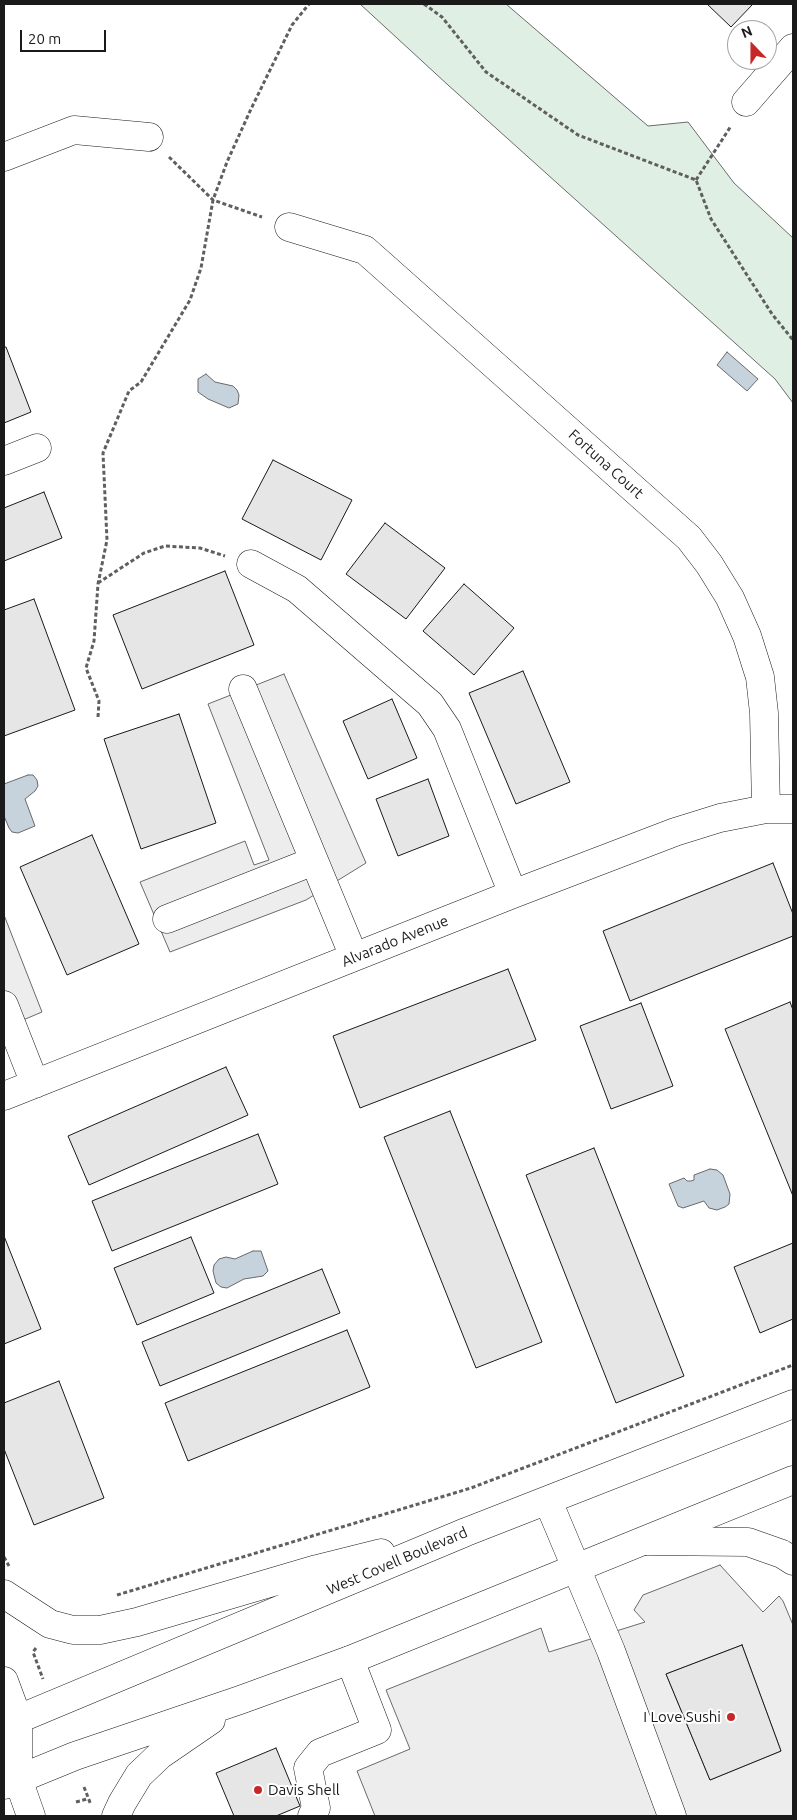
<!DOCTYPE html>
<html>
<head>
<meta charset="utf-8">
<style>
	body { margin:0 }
	#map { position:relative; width:797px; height:1820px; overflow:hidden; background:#fff; font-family:Ubuntu,sans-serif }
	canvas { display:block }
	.frame { position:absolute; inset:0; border:5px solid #1a1a1a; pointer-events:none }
	.north { position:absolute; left:727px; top:20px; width:50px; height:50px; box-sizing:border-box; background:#fff; border:1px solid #a3a3a3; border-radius:50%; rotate:338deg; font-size:14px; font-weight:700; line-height:20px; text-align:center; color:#1a1a1a }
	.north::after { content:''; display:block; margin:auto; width:18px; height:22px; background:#c62828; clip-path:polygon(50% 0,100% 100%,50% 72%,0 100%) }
	.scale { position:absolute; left:20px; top:30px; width:86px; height:22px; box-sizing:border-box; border:2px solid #1a1a1a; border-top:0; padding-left:6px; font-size:15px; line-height:18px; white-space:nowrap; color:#1a1a1a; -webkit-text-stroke:4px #fff; paint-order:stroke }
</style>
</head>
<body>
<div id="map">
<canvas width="797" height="1820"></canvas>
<div class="frame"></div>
<div class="north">N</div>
<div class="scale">20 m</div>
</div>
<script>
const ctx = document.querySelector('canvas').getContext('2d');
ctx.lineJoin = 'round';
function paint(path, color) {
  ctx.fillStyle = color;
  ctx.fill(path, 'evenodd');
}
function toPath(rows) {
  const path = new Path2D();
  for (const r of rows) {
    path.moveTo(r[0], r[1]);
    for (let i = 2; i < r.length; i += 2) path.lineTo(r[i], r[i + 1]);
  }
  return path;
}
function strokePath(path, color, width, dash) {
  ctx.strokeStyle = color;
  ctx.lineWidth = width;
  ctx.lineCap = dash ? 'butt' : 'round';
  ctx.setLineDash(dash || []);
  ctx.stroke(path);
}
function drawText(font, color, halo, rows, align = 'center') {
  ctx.font = font + ' Ubuntu,sans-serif';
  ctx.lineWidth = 4;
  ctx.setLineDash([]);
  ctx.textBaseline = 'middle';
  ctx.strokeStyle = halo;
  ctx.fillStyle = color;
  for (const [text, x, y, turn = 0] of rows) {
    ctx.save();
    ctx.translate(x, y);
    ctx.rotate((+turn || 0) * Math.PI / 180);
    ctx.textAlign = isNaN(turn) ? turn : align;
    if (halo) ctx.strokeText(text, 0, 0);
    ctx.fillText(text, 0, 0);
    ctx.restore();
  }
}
const green = toPath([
	[360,4,506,4,648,126,688,122,734,183,793,238,793,403,775,379,448,85,360,4]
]);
const parking = toPath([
	[284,674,366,863,306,900,170,952,140,882,245,841,254,865,269,860,208,704,284,674],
	[4,915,42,1012,4,1028,4,915],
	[720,1565,763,1612,779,1596,783,1601,793,1625,793,1816,375,1816,357,1771,410,1749,386,1690,541,1628,549,1652,645,1622,634,1610,643,1595,720,1565],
	[742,1645,781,1751,710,1780,666,1674,742,1645]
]);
const water = toPath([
	[727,352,758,379,747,391,717,365,727,352],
	[206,374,215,382,233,386,237,390,239,395,238,404,229,408,208,399,198,392,198,379,206,374],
	[28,775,33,775,37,780,38,786,35,791,25,799,35,826,18,833,12,832,9,828,4,816,4,784,28,775],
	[710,1169,717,1170,723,1175,730,1194,729,1204,725,1207,717,1210,709,1208,704,1201,683,1208,678,1206,669,1184,684,1178,687,1181,691,1181,694,1180,694,1175,710,1169],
	[253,1251,261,1251,268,1271,263,1276,244,1279,227,1288,221,1287,216,1283,213,1271,214,1265,219,1259,226,1257,235,1259,253,1251]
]);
const building = toPath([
	[707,4,753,4,731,27,707,4],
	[4,347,6,347,31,412,4,423,4,347],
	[273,460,352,500,321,560,242,519,273,460],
	[44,492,62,538,4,561,4,508,44,492],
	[385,523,445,568,406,619,346,574,385,523],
	[225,571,254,645,142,689,113,615,225,571],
	[464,584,514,628,474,675,423,631,464,584],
	[34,599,75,710,4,736,4,610,34,599],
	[523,671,570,782,516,804,469,693,523,671],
	[392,699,417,758,368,779,343,721,392,699],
	[179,714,216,823,141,849,104,739,179,714],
	[428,779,449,836,398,856,376,799,428,779],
	[92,835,139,944,67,975,20,867,92,835],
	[773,863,793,914,793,936,630,1001,603,931,773,863],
	[508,969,536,1040,360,1108,333,1036,508,969],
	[790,1002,793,1010,793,1196,725,1029,790,1002],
	[641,1003,673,1086,611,1109,580,1026,641,1003],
	[226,1067,248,1115,89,1185,68,1136,226,1067],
	[450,1111,542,1342,476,1368,384,1137,450,1111],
	[258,1134,278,1184,112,1251,92,1201,258,1134],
	[594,1148,684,1376,616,1403,526,1175,594,1148],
	[4,1236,41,1329,4,1344,4,1236],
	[191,1237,214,1293,137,1325,114,1268,191,1237],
	[793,1243,793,1319,760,1333,734,1267,793,1243],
	[322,1269,340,1313,160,1386,142,1342,322,1269],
	[347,1330,370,1387,188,1461,165,1403,347,1330],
	[59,1381,104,1498,34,1525,4,1449,4,1403,59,1381],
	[742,1645,781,1751,710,1780,666,1674,742,1645],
	[276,1748,300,1806,276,1816,234,1816,216,1773,276,1748]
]);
const path = toPath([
	[424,4,442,17,486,72,578,135,696,180,711,219,772,314,793,340],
	[169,157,213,200,262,217],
	[696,180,731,126],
	[98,583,144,553,165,546,200,548,225,556],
	[98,717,99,701,86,668,94,641,98,584,107,540,103,453,129,391,141,382,190,300,201,268,213,200,227,162,251,109,292,25,309,4],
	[4,1557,9,1566],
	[117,1595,471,1488,793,1365],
	[36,1648,33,1652,43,1679],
	[84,1787,91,1805],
	[76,1802,87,1799]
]);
const minor = toPath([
	[746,102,793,48],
	[4,157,74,130,149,137],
	[289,227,365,250,689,538,709,564,730,598,747,636,760,677,764,713,766,809],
	[4,461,37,448],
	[251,564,297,589,430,704,447,729,513,894],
	[243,689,354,957],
	[167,919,314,861],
	[4,1005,35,1084],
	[4,1096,513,894,675,832,720,818,766,809,793,809],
	[548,1501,611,1651,672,1816],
	[645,1541,748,1542,782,1554,793,1561],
	[4,1681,18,1719,18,1779],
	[312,1816,316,1808,308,1768,320,1753,377,1730,350,1660]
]);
const major = toPath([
	[4,1594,50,1624,73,1630,100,1630,137,1622,317,1569,381,1553],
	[4,1725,466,1532,793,1404],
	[18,1779,31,1816],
	[4,1785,75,1756,240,1700,350,1660,793,1480],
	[116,1816,122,1803,139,1775,160,1755,211,1720]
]);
const markers = [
	[731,1717,5,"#c62828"],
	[258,1790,5,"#c62828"]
];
const streetNames = [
	["Fortuna Court",606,464,42],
	["Alvarado Avenue",395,941,-22],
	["West Covell Boulevard",397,1561,-23]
];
const poiNames = [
	["I Love Sushi",721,1717],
	["Davis Shell",268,1790,"left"]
];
paint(green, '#e0efe3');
strokePath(green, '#6a6a6a', 1);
paint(parking, '#ededed');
strokePath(parking, '#6a6a6a', 1);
paint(water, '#c6d2dc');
strokePath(water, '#6a6a6a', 1);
paint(building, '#e6e6e6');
strokePath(building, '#1a1a1a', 1);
strokePath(minor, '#1a1a1a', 29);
strokePath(major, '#1a1a1a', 29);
strokePath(path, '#5f5f5f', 3, [4, 2.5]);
strokePath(minor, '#fff', 28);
strokePath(major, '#fff', 28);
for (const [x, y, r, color] of markers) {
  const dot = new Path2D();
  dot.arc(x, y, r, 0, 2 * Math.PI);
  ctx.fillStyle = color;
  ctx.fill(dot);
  strokePath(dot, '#fff', 2);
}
drawText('15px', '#1a1a1a', '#fff', streetNames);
drawText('15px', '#1a1a1a', '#fff', poiNames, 'right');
</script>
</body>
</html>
